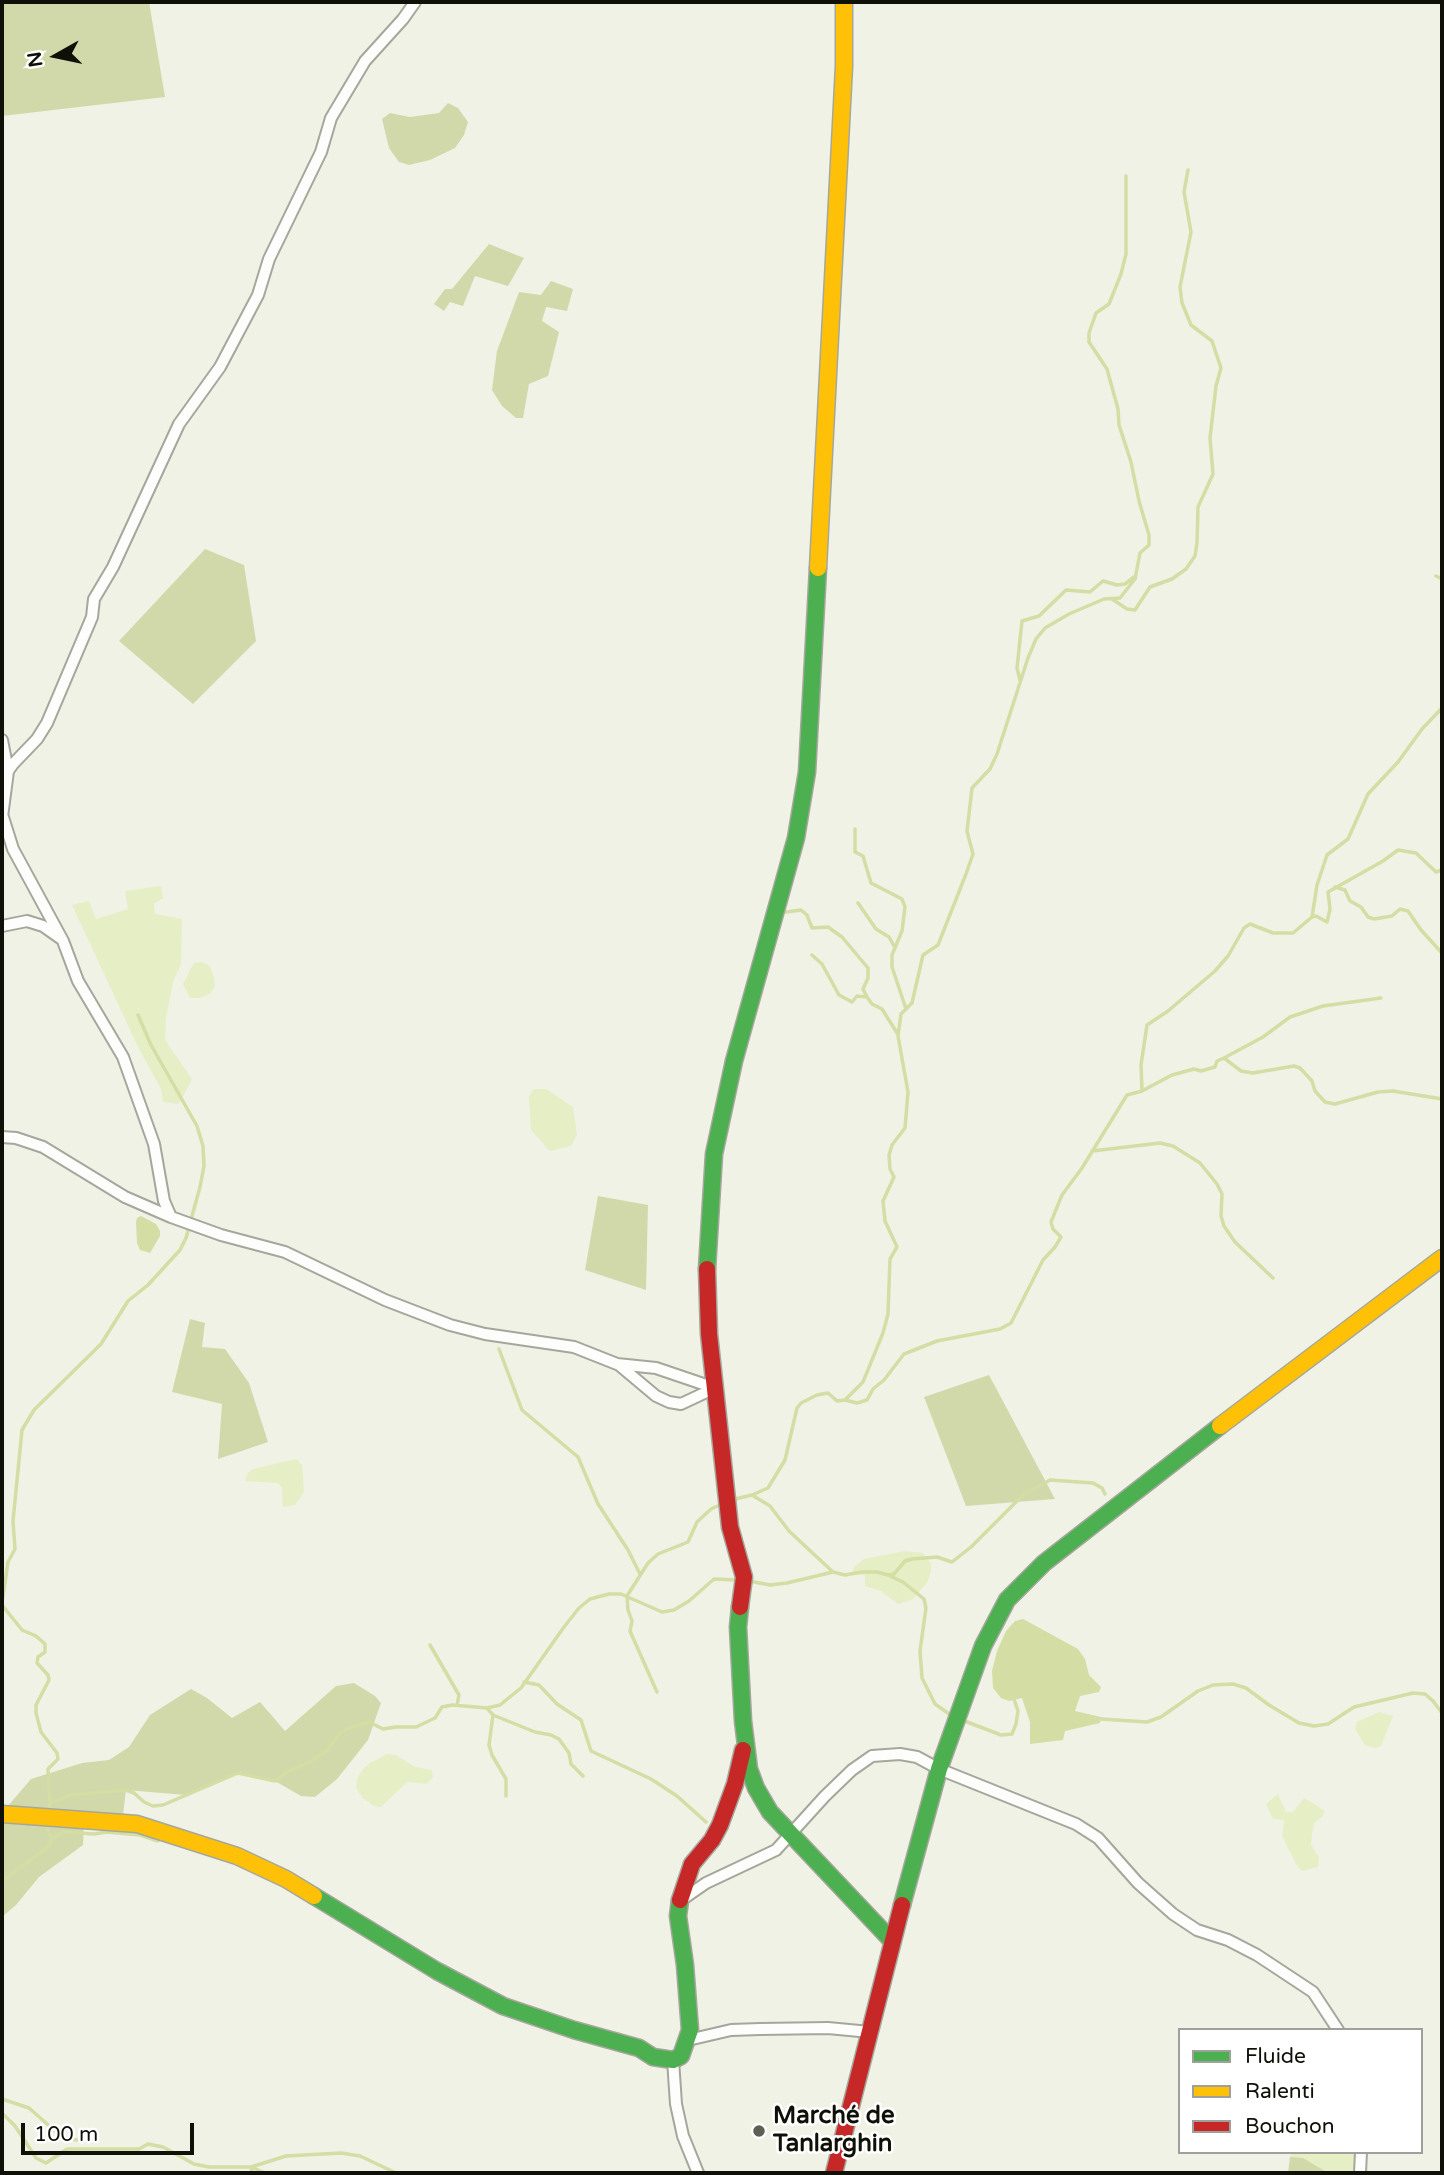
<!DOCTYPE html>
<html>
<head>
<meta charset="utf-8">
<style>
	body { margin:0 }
	#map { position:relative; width:1444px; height:2175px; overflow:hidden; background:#f0f2e5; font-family:"Varela Round",sans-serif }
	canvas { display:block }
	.frame { position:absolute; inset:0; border:4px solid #0f1108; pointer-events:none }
	.legend { position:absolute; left:1178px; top:2028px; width:245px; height:126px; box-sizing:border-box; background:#fff; border:2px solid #9fa09c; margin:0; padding:9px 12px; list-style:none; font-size:21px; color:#0f1108 }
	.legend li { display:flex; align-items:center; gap:14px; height:35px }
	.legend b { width:35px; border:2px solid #9fa09c }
	.north { position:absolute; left:21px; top:21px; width:70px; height:70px; -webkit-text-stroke:5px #fff; paint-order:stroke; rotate:261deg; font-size:19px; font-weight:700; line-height:28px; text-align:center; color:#0f1108 }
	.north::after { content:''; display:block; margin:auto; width:24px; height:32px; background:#0f1108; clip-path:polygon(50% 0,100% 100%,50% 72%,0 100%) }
	.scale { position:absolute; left:21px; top:2123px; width:173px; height:32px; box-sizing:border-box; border:4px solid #0f1108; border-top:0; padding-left:9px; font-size:21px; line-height:24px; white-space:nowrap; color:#0f1108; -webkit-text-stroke:5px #fff; paint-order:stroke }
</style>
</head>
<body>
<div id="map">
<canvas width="1444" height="2175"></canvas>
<div class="frame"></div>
<ul class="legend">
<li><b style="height:9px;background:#4caf50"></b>Fluide</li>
<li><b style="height:9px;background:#ffc107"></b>Ralenti</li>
<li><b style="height:9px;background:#c62828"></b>Bouchon</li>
</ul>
<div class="north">N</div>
<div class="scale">100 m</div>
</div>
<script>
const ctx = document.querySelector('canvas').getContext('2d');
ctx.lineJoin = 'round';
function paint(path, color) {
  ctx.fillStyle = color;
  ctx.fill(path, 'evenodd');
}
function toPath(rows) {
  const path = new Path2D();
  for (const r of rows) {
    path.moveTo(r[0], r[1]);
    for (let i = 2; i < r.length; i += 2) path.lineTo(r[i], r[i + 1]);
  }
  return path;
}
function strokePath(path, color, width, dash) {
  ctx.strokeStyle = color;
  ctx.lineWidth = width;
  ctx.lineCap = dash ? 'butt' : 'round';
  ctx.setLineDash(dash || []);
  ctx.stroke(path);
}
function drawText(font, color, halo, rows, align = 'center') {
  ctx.font = font + ' "Varela Round",sans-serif';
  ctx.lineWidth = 5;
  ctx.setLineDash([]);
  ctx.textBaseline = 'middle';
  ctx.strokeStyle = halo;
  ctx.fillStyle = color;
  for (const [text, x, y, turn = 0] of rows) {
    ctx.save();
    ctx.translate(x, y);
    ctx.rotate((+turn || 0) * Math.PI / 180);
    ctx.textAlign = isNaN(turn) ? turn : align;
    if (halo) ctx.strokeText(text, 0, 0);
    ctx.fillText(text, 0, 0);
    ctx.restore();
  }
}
const green = toPath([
	[161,886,163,898,154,904,155,914,182,919,181,964,173,982,166,1018,165,1040,192,1079,179,1104,163,1102,161,1089,138,1047,72,905,89,901,96,919,128,909,125,891],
	[201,962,209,965,214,977,215,986,210,994,200,998,190,998,183,984,194,963],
	[534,1089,546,1089,573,1107,577,1135,571,1146,550,1151,531,1130,529,1096],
	[296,1459,302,1465,304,1492,295,1505,283,1507,282,1488,278,1483,245,1481,248,1473,253,1469],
	[905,1551,923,1553,931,1563,931,1572,927,1583,913,1599,898,1604,881,1591,865,1586,865,1575,851,1574,855,1566,864,1559],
	[1379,1712,1393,1716,1381,1746,1375,1748,1365,1745,1355,1729,1357,1722],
	[387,1754,396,1755,415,1767,432,1770,433,1777,427,1784,407,1782,381,1807,374,1806,363,1798,356,1788,357,1779,363,1769,370,1763],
	[1278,1794,1286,1812,1293,1812,1304,1798,1325,1811,1322,1817,1314,1823,1312,1834,1311,1845,1319,1857,1318,1867,1302,1871,1297,1866,1282,1836,1284,1820,1273,1819,1266,1804],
	[1291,2152,1354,2152,1355,2173,1328,2173,1290,2157]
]);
const forest = toPath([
	[2,2,149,2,165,97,2,116],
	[448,103,458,108,468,122,464,135,455,148,430,160,409,165,399,162,389,148,382,119,390,113,410,117,439,113],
	[489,244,524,258,508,286,475,276,463,306,450,302,444,311,434,304,445,289,452,289],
	[551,281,573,289,567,311,546,307,542,321,559,332,548,376,529,384,523,418,516,418,502,406,492,390,497,351,519,292,541,295],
	[205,549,244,565,256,641,193,704,119,641],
	[598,1196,648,1205,646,1290,585,1270],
	[190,1319,205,1323,202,1347,225,1349,249,1383,268,1442,218,1459,222,1404,172,1392],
	[989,1375,1055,1499,966,1506,924,1397],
	[354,1683,375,1696,381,1703,368,1740,337,1779,315,1797,301,1796,275,1781,238,1773,186,1795,126,1790,122,1823,84,1820,83,1845,39,1877,16,1905,2,1917,2,1813,31,1779,82,1763,109,1760,129,1747,150,1715,191,1689,207,1698,232,1718,260,1702,285,1731,336,1686],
	[1290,2157,1303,2158,1328,2173,1288,2173]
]);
const water = toPath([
	[141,1216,156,1224,160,1231,160,1236,150,1253,140,1250,137,1243,136,1223,137,1218],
	[1023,1619,1078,1649,1085,1659,1089,1675,1101,1687,1099,1692,1080,1696,1075,1711,1101,1717,1100,1723,1065,1731,1063,1740,1030,1744,1030,1722,1022,1698,1009,1701,1001,1698,993,1688,992,1671,997,1651,1006,1631,1015,1621]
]);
const stream = toPath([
	[1436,576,1442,579],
	[1112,599,1127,609,1135,610,1150,587,1172,579,1186,569,1195,556,1197,543,1198,507,1213,474,1210,438,1216,386,1221,368,1212,341,1191,325,1182,303,1180,287,1191,232,1184,192,1188,170],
	[1020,680,1017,668,1022,621,1039,616,1066,590,1090,592,1103,581,1117,585,1125,584,1134,577],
	[855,829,855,852,863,856,871,883,902,899,905,907,902,931,892,955,892,967,906,1009],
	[1335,887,1345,890,1350,901,1361,907,1368,917,1374,919,1392,916,1400,909,1408,911,1421,930,1442,953],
	[858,903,876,929,889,937,894,946],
	[786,912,801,910,807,915,812,928,828,927,842,937,868,968,868,978,863,989,867,997,872,1004,882,1009,897,1033],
	[1312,917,1317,885,1327,855,1348,839,1368,794,1398,762,1422,729,1442,708],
	[812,955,822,964,839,995,852,1002,857,996,867,997],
	[1224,1058,1263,1037,1290,1017,1323,1006,1381,998],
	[1142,1091,1172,1075,1194,1069,1201,1071,1215,1067,1217,1061,1224,1058,1241,1071,1253,1073,1294,1066,1300,1068,1312,1081,1315,1091,1325,1102,1335,1104,1378,1092,1393,1091,1442,1099],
	[1092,1151,1160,1143,1173,1146,1200,1163,1217,1184,1222,1194,1221,1216,1224,1226,1235,1242,1273,1278],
	[499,1349,522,1410,578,1457,598,1504,628,1550,640,1574],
	[845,1400,863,1382,883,1333,888,1314,890,1259,897,1247,885,1221,883,1201,894,1177,890,1169,889,1155,892,1145,905,1128,908,1092,898,1036,901,1014,912,1003,923,955,938,945,966,874,973,854,967,831,972,788,990,769,997,754,1028,658,1036,639,1045,628,1069,614,1104,599,1120,598,1135,579,1140,553,1149,545,1149,535,1139,501,1131,462,1119,425,1118,409,1107,369,1089,342,1089,333,1096,313,1109,304,1121,274,1126,254,1126,176],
	[752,1495,768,1488,785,1460,797,1408,801,1403,817,1395,828,1393,837,1401,845,1400,857,1403,867,1400,873,1389,884,1380,904,1354,937,1341,1000,1329,1011,1323,1043,1260,1055,1247,1061,1237,1053,1229,1051,1222,1062,1195,1082,1168,1127,1095,1142,1091,1141,1065,1147,1025,1168,1011,1215,971,1228,956,1244,928,1250,924,1273,933,1293,933,1312,917,1316,916,1327,922,1330,909,1328,892,1383,861,1398,850,1416,853,1436,872,1442,870],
	[731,1500,752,1495,770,1506,789,1531,833,1572,845,1575,862,1572,877,1572,888,1575,894,1574,905,1561,912,1559,937,1557,952,1562,971,1547,1023,1495,1050,1480,1093,1483,1102,1488,1105,1494],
	[890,1576,903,1582,924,1599,926,1608,920,1651,922,1678,935,1704,952,1716],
	[749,1581,770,1585,787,1583,833,1572],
	[2,1603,8,1562,15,1549,13,1521,22,1430,34,1410,101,1344,128,1301,148,1285,180,1250,186,1238,200,1187,204,1166,203,1146,197,1126,151,1045,138,1015],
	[2,1605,22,1630,36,1636,45,1644,45,1652,38,1657,37,1663,48,1675,49,1680,36,1705,36,1713,41,1732,57,1753,58,1759,48,1769,50,1811],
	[430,1645,459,1695,457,1705],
	[524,1682,539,1685,557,1704,581,1720,591,1751,651,1779,677,1796,706,1822],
	[657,1692,630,1631,632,1621,628,1610,627,1596,648,1563,658,1554,688,1542,697,1522,711,1509,724,1503],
	[487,1708,493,1715,535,1732,551,1735,559,1739,569,1753,571,1764,583,1776],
	[493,1715,489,1745,492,1755,506,1779,506,1796],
	[1101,1719,1147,1722,1161,1717,1198,1691,1213,1685,1233,1684,1246,1688,1269,1705,1299,1723,1314,1726,1328,1724,1354,1707,1413,1693,1425,1694,1433,1701,1442,1713],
	[962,1720,1001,1735,1012,1734,1016,1724,1018,1711,1014,1699],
	[51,1803,70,1795,126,1790,134,1793,144,1802,153,1806,163,1805,238,1773,275,1781,287,1772,310,1762,328,1750,339,1734,349,1728,369,1722,383,1729,396,1727,416,1727,435,1718,442,1707,452,1705,487,1708,500,1705,521,1688,564,1627,579,1608,590,1599,609,1594,621,1594,662,1612,674,1610,689,1601,714,1579,738,1580],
	[52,1839,63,1832,94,1834,107,1832,140,1835,158,1841],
	[2,1881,48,1847,52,1839,47,1828,48,1822],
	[2,2099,29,2108,62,2137,77,2140],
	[2,2113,15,2126,36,2158,46,2163,67,2149,139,2149,148,2144,163,2147,194,2164,209,2167,251,2167,265,2173],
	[252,2173,251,2167,286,2156,341,2153,360,2156,396,2173]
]);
const street = toPath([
	[2,740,8,771],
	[2,814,13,849,63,941,78,981,123,1057,154,1144,164,1201,171,1217],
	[2,817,8,771,13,764,37,739,47,723,92,617,94,599,113,567,179,424,220,367,258,295,269,259,321,152,331,118,365,61,403,19,415,2],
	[2,926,27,921,43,926,60,938],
	[2,1137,16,1138,43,1147,125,1197,171,1217,221,1235,285,1252,385,1300,450,1325,485,1334,574,1347,617,1364,656,1368,715,1388],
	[619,1365,656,1396,669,1402,681,1404,715,1388],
	[680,1901,706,1883,776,1850,825,1796,852,1770,872,1756,900,1754,917,1757,939,1769,1076,1824,1098,1838,1138,1883,1173,1914,1197,1930,1228,1940,1257,1955,1313,1992,1338,2030],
	[688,2040,731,2030,760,2029,828,2028,870,2032],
	[673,2060,676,2104,683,2136,698,2173],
	[1360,2173,1361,2152]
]);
const fast = toPath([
	[707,1269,714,1154,734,1061,796,838,807,772,818,568],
	[740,1607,738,1627,743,1721,749,1769,756,1788,770,1812,892,1941],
	[314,1896,437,1971,503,2006,574,2030,639,2048,653,2057,673,2060,681,2056,690,2030,685,1965,678,1916,680,1900],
	[902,1905,939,1769,983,1646,1007,1600,1044,1563,1220,1426]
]);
const slow = toPath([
	[818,568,844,66,844,2],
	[1220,1426,1442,1258],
	[2,1814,137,1824,237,1856,286,1879,314,1896]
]);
const jam = toPath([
	[707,1269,709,1334,730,1527,744,1577,740,1607],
	[680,1900,692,1864,712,1840,720,1825,735,1784,743,1750],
	[834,2173,902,1905]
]);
const markers = [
	[759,2131,7,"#5e6055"]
];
const poiNames = [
	["Marché de",773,2117],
	["Tanlarghin",773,2145]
];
paint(green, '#e6eec6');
paint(forest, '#d1d9aa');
paint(water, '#d3dda4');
strokePath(stream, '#d3dda4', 3.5);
strokePath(street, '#a5a79d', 14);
strokePath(fast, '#a5a79d', 19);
strokePath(slow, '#a5a79d', 19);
strokePath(jam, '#a5a79d', 19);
strokePath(street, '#fdfdfb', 10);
strokePath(fast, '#4caf50', 16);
strokePath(slow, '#ffc107', 16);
strokePath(jam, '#c62828', 16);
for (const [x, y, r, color] of markers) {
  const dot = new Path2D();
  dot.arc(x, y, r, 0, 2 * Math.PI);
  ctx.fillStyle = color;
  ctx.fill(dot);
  strokePath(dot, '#fff', 2.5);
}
drawText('bold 24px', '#0f1108', '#fff', poiNames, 'left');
</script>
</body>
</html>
